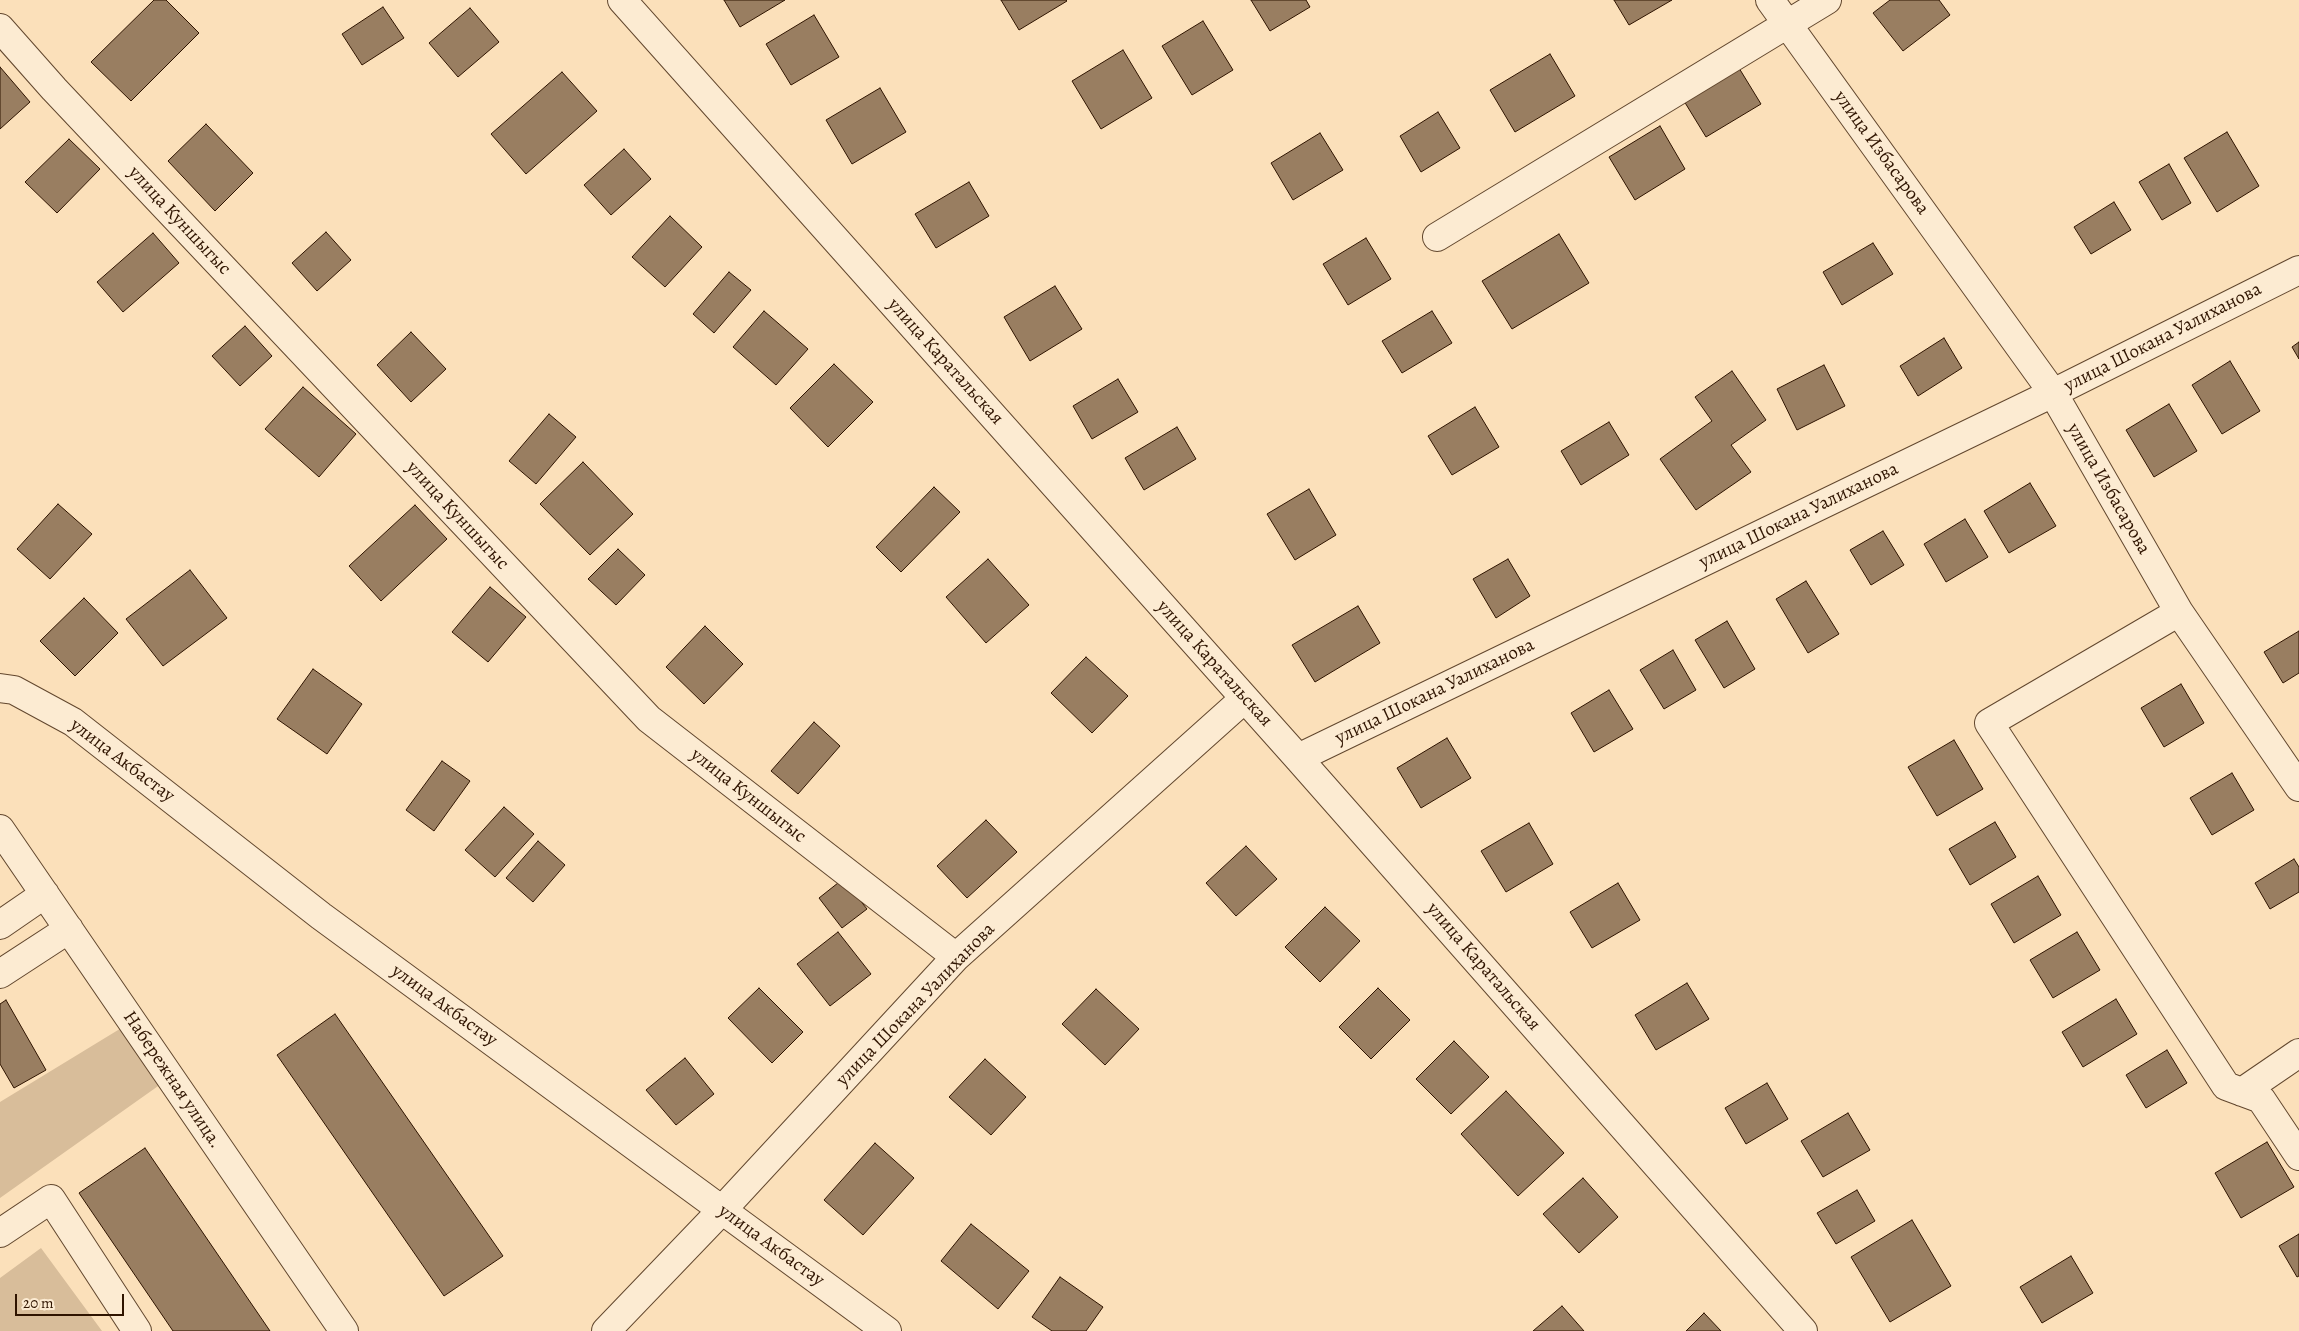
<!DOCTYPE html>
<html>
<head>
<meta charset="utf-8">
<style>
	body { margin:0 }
	#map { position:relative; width:2299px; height:1331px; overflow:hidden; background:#fbe0ba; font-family:Alegreya,serif }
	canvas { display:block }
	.scale { position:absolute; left:15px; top:1294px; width:109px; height:22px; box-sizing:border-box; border:2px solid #2f1400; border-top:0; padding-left:6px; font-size:15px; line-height:18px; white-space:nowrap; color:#2f1400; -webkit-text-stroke:4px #fcebd2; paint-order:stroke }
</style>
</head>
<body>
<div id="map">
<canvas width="2299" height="1331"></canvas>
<div class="scale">20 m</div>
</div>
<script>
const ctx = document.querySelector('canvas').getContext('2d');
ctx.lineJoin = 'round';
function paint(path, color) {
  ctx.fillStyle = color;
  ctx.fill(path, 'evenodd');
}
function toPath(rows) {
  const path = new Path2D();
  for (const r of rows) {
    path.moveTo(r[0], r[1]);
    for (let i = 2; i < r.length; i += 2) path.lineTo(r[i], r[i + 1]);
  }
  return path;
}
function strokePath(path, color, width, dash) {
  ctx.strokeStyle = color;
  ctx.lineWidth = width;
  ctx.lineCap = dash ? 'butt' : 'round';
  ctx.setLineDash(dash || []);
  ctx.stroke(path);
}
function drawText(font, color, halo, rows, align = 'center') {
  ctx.font = font + ' Alegreya,serif';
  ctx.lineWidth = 5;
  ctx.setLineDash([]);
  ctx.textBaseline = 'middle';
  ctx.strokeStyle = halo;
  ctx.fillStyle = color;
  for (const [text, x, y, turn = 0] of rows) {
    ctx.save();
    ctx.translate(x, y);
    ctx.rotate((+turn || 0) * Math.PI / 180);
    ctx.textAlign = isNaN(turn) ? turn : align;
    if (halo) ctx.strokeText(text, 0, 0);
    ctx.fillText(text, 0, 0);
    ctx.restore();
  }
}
const green = toPath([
	[123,1027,161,1084,0,1198,0,1102],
	[41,1248,102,1331,0,1331,0,1278]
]);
const building = toPath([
	[154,0,166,0,199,33,131,101,91,62,154,0],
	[724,0,785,0,740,27,724,0],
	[1001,0,1066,0,1067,1,1019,30,1001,0],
	[1251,0,1306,0,1310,7,1270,31,1251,0],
	[1614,0,1672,0,1629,25,1614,0],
	[1890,0,1939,0,1950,15,1903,51,1873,13,1890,0],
	[383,7,404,38,362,65,342,34,383,7],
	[470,8,499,42,458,77,429,43,470,8],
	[814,15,839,57,791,85,766,44,814,15],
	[1203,21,1233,70,1192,95,1162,46,1203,21],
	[1123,50,1152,98,1101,129,1072,81,1123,50],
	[1550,54,1575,96,1515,132,1490,90,1550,54],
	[0,67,30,102,0,129,0,67],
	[1739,68,1761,104,1706,137,1684,101,1739,68],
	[562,72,597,111,526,174,491,134,562,72],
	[880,88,906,132,852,164,826,120,880,88],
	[1438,112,1460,148,1421,172,1400,136,1438,112],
	[206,124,253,173,215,211,168,161,206,124],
	[1660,126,1685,169,1635,200,1609,157,1660,126],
	[2227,132,2259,186,2217,212,2184,158,2227,132],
	[1320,133,1343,170,1293,200,1271,163,1320,133],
	[69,139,100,169,57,213,25,182,69,139],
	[624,149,651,179,611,215,584,185,624,149],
	[2169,164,2191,203,2162,220,2139,182,2169,164],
	[969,182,989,216,936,248,915,214,969,182],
	[2114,202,2131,230,2091,254,2074,227,2114,202],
	[670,216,702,247,665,287,632,257,670,216],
	[326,232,351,260,317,291,292,263,326,232],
	[153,233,179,263,123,312,97,282,153,233],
	[1559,234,1589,283,1512,329,1482,281,1559,234],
	[1366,238,1391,279,1348,305,1323,264,1366,238],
	[1873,243,1893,274,1842,305,1823,272,1873,243],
	[729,272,751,290,714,333,693,314,729,272],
	[1055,286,1082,329,1030,361,1004,317,1055,286],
	[764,311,808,349,776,385,733,347,764,311],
	[1432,311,1452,343,1402,373,1382,341,1432,311],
	[245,326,272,356,240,386,212,356,245,326],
	[411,332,446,369,411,402,377,365,411,332],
	[1944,338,1962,368,1918,396,1900,366,1944,338],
	[2299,342,2299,359,2292,347,2299,342],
	[2230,361,2260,411,2222,434,2192,385,2230,361],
	[834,364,873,402,828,447,790,408,834,364],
	[1824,365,1845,406,1797,430,1777,389,1824,365],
	[1732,371,1766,420,1731,445,1751,472,1696,510,1660,459,1712,421,1695,397,1732,371],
	[1118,379,1138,412,1092,439,1073,406,1118,379],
	[303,387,356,434,319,477,265,429,303,387],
	[2169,404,2197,451,2154,477,2126,430,2169,404],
	[1475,407,1499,447,1452,475,1428,436,1475,407],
	[549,414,576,437,536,484,509,461,549,414],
	[1609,422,1629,455,1581,485,1561,451,1609,422],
	[1177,427,1196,459,1144,490,1125,458,1177,427],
	[583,462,633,514,590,555,540,504,583,462],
	[2030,483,2056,526,2009,553,1984,511,2030,483],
	[934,487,960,512,901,572,876,547,934,487],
	[1309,489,1336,535,1295,560,1267,514,1309,489],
	[58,504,92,534,50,579,17,549,58,504],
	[415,505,447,539,381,601,349,566,415,505],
	[1965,519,1988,557,1946,582,1924,544,1965,519],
	[1883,531,1904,565,1871,585,1850,550,1883,531],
	[618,549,645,575,616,605,588,579,618,549],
	[988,559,1029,605,986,643,946,597,988,559],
	[1508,559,1530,596,1496,618,1473,579,1508,559],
	[190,570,227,618,163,666,126,619,190,570],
	[1806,581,1839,634,1808,653,1776,599,1806,581],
	[490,587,526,617,488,662,452,632,490,587],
	[84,598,118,633,75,676,40,641,84,598],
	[1358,606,1380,643,1315,682,1292,645,1358,606],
	[1727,621,1755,669,1724,688,1695,640,1727,621],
	[705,626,743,664,704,704,666,667,705,626],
	[2299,631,2299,673,2283,683,2264,652,2299,631],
	[1673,650,1696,690,1664,709,1640,670,1673,650],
	[1086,657,1128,696,1092,733,1051,693,1086,657],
	[313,669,362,704,327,754,277,719,313,669],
	[2181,684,2204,723,2164,747,2141,708,2181,684],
	[1609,690,1633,729,1594,752,1571,713,1609,690],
	[814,722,840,746,798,794,771,771,814,722],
	[1447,738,1471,778,1421,808,1397,768,1447,738],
	[1954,740,1983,789,1937,816,1908,767,1954,740],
	[442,761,470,781,434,831,406,810,442,761],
	[2232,773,2254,810,2212,835,2190,798,2232,773],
	[504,807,534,834,495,877,465,850,504,807],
	[986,820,1017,852,967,898,937,866,986,820],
	[1995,822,2016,857,1970,885,1949,849,1995,822],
	[1529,823,1553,864,1506,892,1481,851,1529,823],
	[538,841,565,865,533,902,506,878,538,841],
	[1246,846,1277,879,1236,916,1206,883,1246,846],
	[2294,859,2299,867,2299,892,2270,909,2255,883,2294,859],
	[2038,876,2061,915,2014,943,1991,904,2038,876],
	[843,879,867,909,842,928,819,898,843,879],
	[1618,883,1640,920,1592,948,1570,912,1618,883],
	[1325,907,1360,941,1320,982,1285,947,1325,907],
	[838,932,871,974,830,1006,797,964,838,932],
	[2077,932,2100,970,2053,998,2030,960,2077,932],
	[1687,983,1709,1019,1656,1050,1635,1015,1687,983],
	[759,988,803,1032,772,1063,728,1018,759,988],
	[1378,988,1410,1020,1371,1059,1339,1027,1378,988],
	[1096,989,1139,1029,1105,1065,1062,1024,1096,989],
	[2116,999,2137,1034,2083,1067,2062,1032,2116,999],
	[6,1000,46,1070,14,1088,0,1064,0,1004,6,1000],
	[335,1014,503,1256,444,1296,277,1055,335,1014],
	[1454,1041,1489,1077,1451,1114,1416,1079,1454,1041],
	[2167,1050,2187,1083,2146,1108,2126,1075,2167,1050],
	[685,1058,714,1094,676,1125,646,1090,685,1058],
	[985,1059,1026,1097,991,1135,949,1097,985,1059],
	[1767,1083,1788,1119,1746,1144,1725,1108,1767,1083],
	[1506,1091,1564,1153,1518,1196,1461,1134,1506,1091],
	[1848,1113,1870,1150,1823,1177,1801,1141,1848,1113],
	[2267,1142,2294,1187,2241,1218,2215,1173,2267,1142],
	[875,1143,914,1178,863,1235,824,1200,875,1143],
	[145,1148,270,1331,173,1331,79,1193,145,1148],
	[1583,1178,1618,1217,1579,1253,1543,1214,1583,1178],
	[1857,1190,1875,1221,1836,1244,1817,1213,1857,1190],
	[1912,1220,1951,1286,1890,1322,1851,1257,1912,1220],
	[971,1224,1029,1271,998,1309,941,1261,971,1224],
	[2299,1234,2299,1276,2297,1277,2279,1246,2299,1234],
	[2071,1256,2093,1293,2042,1323,2020,1287,2071,1256],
	[1060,1277,1103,1307,1086,1331,1052,1331,1032,1317,1060,1277],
	[1562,1306,1584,1331,1533,1331,1562,1306],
	[1704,1313,1721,1331,1686,1331,1704,1313]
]);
const minor = toPath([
	[622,0,1298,758,1803,1331],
	[1770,0,2053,393,2179,612,2299,787],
	[0,28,54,89,649,719,956,957],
	[1437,237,1827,0],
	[2179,612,1989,723,2226,1086,2261,1099,2299,1156],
	[0,688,14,690,73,722,321,916,887,1331],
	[1298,758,2053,393,2299,270],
	[0,829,344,1331],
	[0,925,45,894],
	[0,974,69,929],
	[2242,1092,2299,1053],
	[0,1233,51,1199,137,1331],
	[606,1331,722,1210,956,957,1244,699]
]);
const streetNames = [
	["улица Избасарова",1881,153,54],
	["улица Куншыгыс",179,221,47],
	["улица Шокана Уалиханова",2163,338,-27],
	["улица Каратальская",945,362,48],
	["улица Избасарова",2108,489,60],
	["улица Куншыгыс",457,516,47],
	["улица Шокана Уалиханова",1799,516,-26],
	["улица Каратальская",1214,664,48],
	["улица Шокана Уалиханова",1435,692,-26],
	["улица Акбастау",122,761,37],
	["улица Куншыгыс",748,796,38],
	["улица Каратальская",1483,967,49],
	["улица Шокана Уалиханова",916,1005,-46],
	["улица Акбастау",444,1006,36],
	["Набережная улица.",172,1080,56],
	["улица Акбастау",771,1246,36]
];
paint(green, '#d8bd9a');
paint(building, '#997e61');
strokePath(building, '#2f1400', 1);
strokePath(minor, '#62472e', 30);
strokePath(minor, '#fcebd2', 28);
drawText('19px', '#2f1400', '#fcebd2', streetNames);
</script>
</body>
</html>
